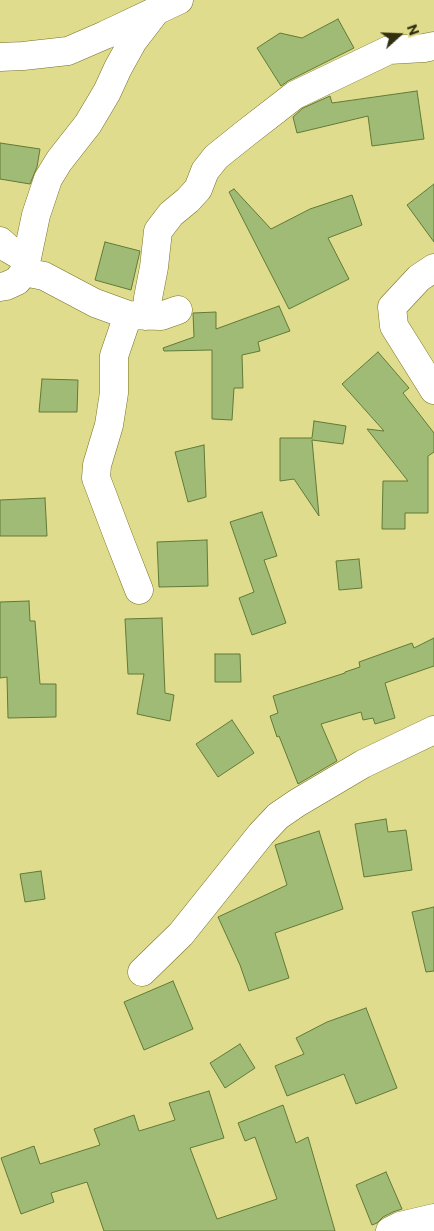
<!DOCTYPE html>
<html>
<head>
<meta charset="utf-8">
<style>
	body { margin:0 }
	#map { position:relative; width:434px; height:1231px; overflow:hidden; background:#e0dc8e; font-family:Commissioner,sans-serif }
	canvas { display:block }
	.north { position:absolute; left:374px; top:10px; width:50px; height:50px; -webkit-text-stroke:4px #e0dc8e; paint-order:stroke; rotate:70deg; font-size:14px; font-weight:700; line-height:20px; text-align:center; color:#323010 }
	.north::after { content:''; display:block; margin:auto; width:18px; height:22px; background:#323010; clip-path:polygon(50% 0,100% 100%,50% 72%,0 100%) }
</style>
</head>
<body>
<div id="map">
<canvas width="434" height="1231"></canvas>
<div class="north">N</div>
</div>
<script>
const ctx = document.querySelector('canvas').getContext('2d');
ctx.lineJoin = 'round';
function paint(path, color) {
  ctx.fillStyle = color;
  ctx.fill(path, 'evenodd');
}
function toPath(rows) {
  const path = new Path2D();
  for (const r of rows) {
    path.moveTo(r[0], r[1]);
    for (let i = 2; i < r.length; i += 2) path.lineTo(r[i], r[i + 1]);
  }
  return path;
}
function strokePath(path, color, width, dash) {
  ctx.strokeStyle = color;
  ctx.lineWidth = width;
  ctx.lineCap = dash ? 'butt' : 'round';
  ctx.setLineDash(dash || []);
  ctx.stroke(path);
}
const building = toPath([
	[338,19,354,48,288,81,281,86,257,48,280,33,302,38,338,19],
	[417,91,424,139,372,146,368,116,297,133,293,117,303,108,330,96,332,103,417,91],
	[0,143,40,149,37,167,30,184,0,179,0,143],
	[434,184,434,242,407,205,434,184],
	[234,189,271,229,310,209,352,195,362,225,328,238,349,279,289,309,229,192,234,189],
	[105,242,140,251,131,290,95,280,105,242],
	[279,306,290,331,258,342,260,351,242,355,243,388,234,388,232,420,212,419,212,350,164,351,163,348,194,337,193,313,216,312,216,329,279,306],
	[378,352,409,388,403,393,434,433,434,452,428,456,428,513,405,513,405,529,382,529,383,481,408,481,367,429,384,431,342,384,378,352],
	[42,379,78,380,77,412,39,412,42,379],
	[314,421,346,426,343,444,312,440,319,516,294,479,280,481,280,438,312,438,314,421],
	[204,445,206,497,188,502,175,452,204,445],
	[45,498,47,536,0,536,0,500,45,498],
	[262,512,277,556,264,560,286,623,252,635,239,598,254,592,230,522,262,512],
	[207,540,208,586,159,587,157,542,207,540],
	[359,559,362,588,339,590,336,561,359,559],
	[29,601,30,621,35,621,40,684,56,684,56,717,8,718,7,677,0,678,0,602,29,601],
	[162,618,165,693,174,695,170,721,137,714,144,674,128,674,125,619,162,618],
	[434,638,434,666,385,683,395,718,375,724,373,718,363,720,361,712,321,724,337,761,298,784,279,736,277,737,270,716,278,713,273,696,345,673,345,672,360,667,359,662,412,643,414,648,434,638],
	[215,654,240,654,241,682,215,682,215,654],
	[232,720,254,753,218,777,196,744,232,720],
	[386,819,388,832,406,830,412,870,364,877,355,824,386,819],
	[319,831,343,909,275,933,289,978,249,991,240,965,218,917,287,885,275,845,319,831],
	[41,871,45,899,25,902,20,874,41,871],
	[434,907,434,971,426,972,412,912,434,907],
	[173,981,193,1029,144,1050,124,1002,173,981],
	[366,1008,397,1088,356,1104,344,1074,287,1096,275,1066,304,1054,296,1038,327,1022,366,1008],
	[240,1044,255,1068,225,1088,210,1063,240,1044],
	[209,1091,224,1138,190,1148,217,1219,277,1199,255,1137,245,1141,238,1123,283,1105,296,1143,308,1137,335,1231,104,1231,87,1182,51,1193,54,1202,21,1214,1,1158,34,1146,40,1164,100,1145,94,1129,134,1115,139,1131,175,1120,169,1103,209,1091],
	[386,1172,402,1209,393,1212,383,1217,377,1223,372,1225,356,1185,386,1172]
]);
const street = toPath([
	[0,57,23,56,68,51,105,35,179,0],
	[0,241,9,249,26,259],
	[434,268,419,278,392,307,394,326,434,390],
	[24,272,44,276,95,303,128,315,161,316,178,310],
	[0,287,6,286,17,281,24,272,36,215,48,179,59,161,88,124,107,92,118,68,133,41,156,11],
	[128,315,114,356,114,393,109,425,97,465,96,478,119,539,139,590],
	[146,316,148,298,154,267,158,231,171,214,188,200,198,189,205,171,216,157,246,133,295,95,389,50,424,48,434,46],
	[142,972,181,934,261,834,278,816,297,803,363,764,434,730],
	[390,1231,400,1226,434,1218]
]);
paint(building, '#a0bb75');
strokePath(building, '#617a35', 1);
strokePath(street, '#767222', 29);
strokePath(street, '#fff', 28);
</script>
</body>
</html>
